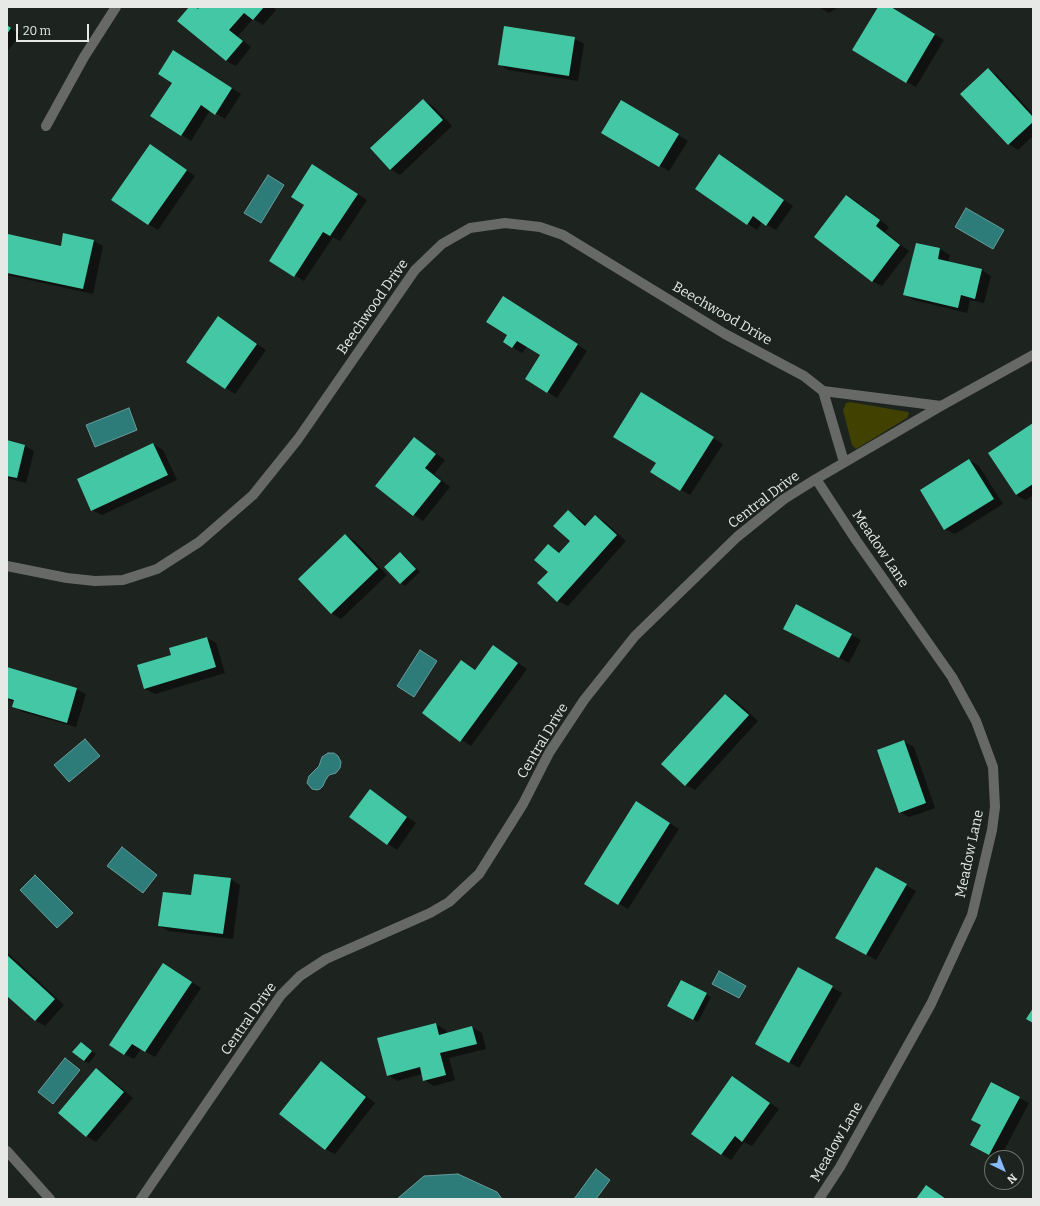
<!DOCTYPE html>
<html>
<head>
<meta charset="utf-8">
<style>
	body { margin:0 }
	#map { position:relative; width:1040px; height:1206px; overflow:hidden; background:#1d231e; font-family:Bitter,serif }
	canvas { display:block }
	.frame { position:absolute; inset:0; border:8px solid #e6e9e6; pointer-events:none }
	.north { position:absolute; left:984px; top:1150px; width:40px; height:40px; box-sizing:border-box; background:#1d231e; border:1px solid #6d726e; border-radius:50%; rotate:137deg; font-size:11px; font-weight:700; line-height:16px; text-align:center; color:#e6e9e6 }
	.north::after { content:''; display:block; margin:auto; width:14px; height:18px; background:#87bbfb; clip-path:polygon(50% 0,100% 100%,50% 72%,0 100%) }
	.scale { position:absolute; left:16px; top:24px; width:73px; height:18px; box-sizing:border-box; border:2px solid #e6e9e6; border-top:0; padding-left:5px; font-size:12px; line-height:14px; white-space:nowrap; color:#e6e9e6; -webkit-text-stroke:3px #1d231e; paint-order:stroke }
</style>
</head>
<body>
<div id="map">
<canvas width="1040" height="1206"></canvas>
<div class="frame"></div>
<div class="north">N</div>
<div class="scale">20 m</div>
</div>
<script>
const ctx = document.querySelector('canvas').getContext('2d');
ctx.lineJoin = 'round';
function paint(path, color) {
  ctx.fillStyle = color;
  ctx.fill(path, 'evenodd');
}
function toPath(rows) {
  const path = new Path2D();
  for (const r of rows) {
    path.moveTo(r[0], r[1]);
    for (let i = 2; i < r.length; i += 2) path.lineTo(r[i], r[i + 1]);
  }
  return path;
}
function strokePath(path, color, width, dash) {
  ctx.strokeStyle = color;
  ctx.lineWidth = width;
  ctx.lineCap = dash ? 'butt' : 'round';
  ctx.setLineDash(dash || []);
  ctx.stroke(path);
}
function drawText(font, color, halo, rows, align = 'center') {
  ctx.font = font + ' Bitter,serif';
  ctx.lineWidth = 4;
  ctx.setLineDash([]);
  ctx.textBaseline = 'middle';
  ctx.strokeStyle = halo;
  ctx.fillStyle = color;
  for (const [text, x, y, turn = 0] of rows) {
    ctx.save();
    ctx.translate(x, y);
    ctx.rotate((+turn || 0) * Math.PI / 180);
    ctx.textAlign = isNaN(turn) ? turn : align;
    if (halo) ctx.strokeText(text, 0, 0);
    ctx.fillText(text, 0, 0);
    ctx.restore();
  }
}
const green = toPath([
	[850,402,908,412,909,414,907,418,856,449,852,445,843,410,846,403]
]);
const water = toPath([
	[268,175,284,185,261,223,244,213,268,175],
	[966,208,1004,230,993,249,955,227,966,208],
	[129,408,137,430,95,447,86,425,129,408],
	[420,650,437,661,414,697,397,686,420,650],
	[85,739,100,756,69,782,54,765,85,739],
	[328,753,334,753,338,756,341,762,340,768,336,773,329,775,325,781,323,786,320,789,317,790,312,789,307,783,309,776,319,766,322,757,328,753],
	[122,847,157,875,143,893,107,866,122,847],
	[35,875,73,913,57,928,20,890,35,875],
	[719,971,746,986,739,998,712,984,719,971],
	[65,1058,80,1070,53,1104,38,1092,65,1058],
	[596,1169,610,1180,596,1199,574,1199,596,1169],
	[458,1174,497,1192,502,1199,397,1199,424,1176,458,1174]
]);
const shadow = toPath([
	[190,7,196,7,199,9,200,7,273,7,276,10,263,25,253,19,238,36,251,47,236,66,226,61],
	[819,7,838,7,829,13],
	[879,7,889,7,944,40,916,87,853,50],
	[7,25,20,35,7,52],
	[574,38,584,44,578,81,508,70,499,64],
	[182,57,241,94,225,119,210,110,191,141,152,116,173,82],
	[988,70,997,75,1033,114,1033,136,1018,150,1009,144],
	[423,100,433,106,452,126,400,175,391,169,371,148],
	[621,101,688,141,669,171,603,132],
	[160,151,195,176,158,230,148,224],
	[720,156,793,206,776,230,762,222,757,230,748,224],
	[321,171,367,200,340,241,333,237,304,281,270,261,306,205],
	[847,196,856,201,889,227,885,232,909,251,882,286,872,281],
	[9,236,62,247,94,241,103,246,93,294,11,276,7,274,7,243],
	[916,244,940,249,950,255,948,262,982,270,991,276,984,303,970,300,967,313,914,300,904,294],
	[512,303,587,351,557,398,526,378,541,355,527,346,522,353,504,342,509,335],
	[228,323,266,350,235,394,187,361],
	[651,399,723,444,690,495,651,472,657,463],
	[1033,424,1033,495,1026,500,1016,495],
	[414,438,423,444,445,460,434,474,450,487,423,521,414,515],
	[7,441,25,446,34,451,26,483,7,478],
	[153,444,163,450,177,480,102,515,92,510],
	[969,460,979,466,1003,504,955,534,945,529],
	[568,511,577,517,587,525,595,516,605,522,626,541,568,606,558,601,538,583,549,572,549,545,561,553,571,541],
	[345,535,355,541,387,575,341,619,331,613],
	[400,553,405,556,420,572,405,586,400,583],
	[796,605,861,640,849,663,794,634],
	[207,638,216,643,225,673,155,694,145,689,172,655],
	[494,647,527,669,471,746,423,713,461,661,476,670],
	[7,669,76,689,86,694,76,727,23,712,13,706,14,702,7,699],
	[725,695,735,700,758,721,695,790,686,785],
	[904,742,914,747,935,808,909,817,900,812],
	[370,790,416,823,397,850,388,844],
	[646,808,679,829,628,909,586,883],
	[876,868,916,891,876,960,837,938],
	[230,879,240,885,233,939,169,931,159,926,192,896],
	[7,952,64,1005,45,1026,35,1020,7,994],
	[163,964,201,988,155,1057,141,1049,134,1059,124,1054],
	[799,969,842,993,799,1068,756,1043],
	[706,994,711,997,698,1022,668,1006],
	[436,1024,446,1030,447,1034,472,1027,482,1033,486,1049,449,1058,455,1080,434,1086,424,1080,422,1074,397,1081,388,1075],
	[81,1043,96,1054,89,1063,84,1061],
	[322,1063,331,1068,375,1103,335,1154,325,1149],
	[97,1070,106,1075,133,1098,96,1142,86,1136],
	[733,1077,779,1109,752,1146,744,1142,731,1160,721,1154],
	[1019,1098,1029,1103,1000,1158,996,1158,981,1150]
]);
const building = toPath([
	[189,7,196,7,198,9,199,7,264,7,253,20,244,13,229,30,243,41,226,61,177,21],
	[878,7,891,7,935,34,906,83,852,50],
	[7,25,11,28,7,34],
	[504,26,575,37,569,76,498,65],
	[173,50,232,88,215,115,201,105,181,136,150,116,172,83,158,74],
	[988,68,1033,117,1033,122,1008,145,960,94],
	[423,99,443,120,390,170,370,148],
	[621,100,679,134,659,167,601,133],
	[150,144,187,170,148,225,111,200],
	[719,154,784,200,766,226,753,216,747,225,695,189],
	[312,164,358,194,330,236,323,232,294,277,269,261,304,205,291,197],
	[846,195,880,220,876,226,900,245,872,282,814,237],
	[63,233,94,240,83,289,7,273,8,234,61,246],
	[916,243,940,248,938,259,982,269,975,299,961,295,958,308,903,295],
	[503,296,578,344,547,393,525,379,540,355,517,341,512,348,503,342,507,335,486,322],
	[218,316,257,344,225,389,186,362],
	[641,392,714,437,680,491,650,472,656,463,613,437],
	[1033,423,1033,484,1016,495,988,453],
	[414,437,436,454,425,468,441,481,413,516,375,486],
	[7,440,25,445,17,478,7,476],
	[153,443,168,475,91,511,77,479],
	[969,459,994,499,944,530,920,490],
	[568,510,585,526,595,515,617,535,557,602,537,583,548,572,534,560,548,544,559,553,570,541,553,526],
	[345,534,378,569,331,614,298,579],
	[400,552,416,569,400,584,384,567],
	[796,604,852,634,839,658,783,629],
	[207,637,216,667,144,689,137,665,171,655,169,648],
	[493,645,518,663,460,742,422,713,461,660,475,670],
	[7,667,77,688,67,723,12,707,14,700,7,698],
	[725,694,749,715,685,786,661,764],
	[904,740,926,803,899,813,877,750],
	[370,789,407,817,387,845,349,817],
	[636,801,670,823,618,905,584,884],
	[876,867,907,884,866,955,835,938],
	[194,874,231,878,223,934,158,926,163,892,191,895],
	[7,955,55,999,35,1021,7,996],
	[163,963,192,982,145,1052,132,1044,124,1055,109,1045],
	[798,967,833,986,789,1063,755,1044],
	[681,980,707,993,693,1020,667,1006],
	[1033,1008,1033,1023,1026,1019],
	[436,1023,439,1035,472,1026,477,1044,440,1053,446,1075,423,1081,420,1067,387,1076,377,1038],
	[81,1042,92,1051,84,1061,72,1052],
	[321,1061,366,1097,325,1150,279,1114],
	[96,1068,124,1092,86,1137,58,1113],
	[732,1076,770,1103,742,1142,735,1136,721,1155,691,1134],
	[991,1082,1020,1097,989,1155,970,1145,981,1125,971,1120],
	[926,1185,946,1199,916,1199]
]);
const street = toPath([
	[46,126,84,57,116,7],
	[823,391,844,462],
	[816,479,856,540,952,677,976,721,993,767,995,807,992,830,972,915,931,1004,840,1167,819,1199],
	[7,566,67,578,95,581,123,580,157,569,199,542,253,495,298,439,415,270,442,244,470,228,505,223,540,227,563,235,725,334,804,376,823,391,941,406],
	[7,1151,50,1199],
	[141,1199,281,995,300,976,326,959,430,913,449,902,479,874,523,804,549,753,584,700,635,636,737,537,784,499,816,479,941,406,1033,355]
]);
const streetNames = [
	["Beechwood Drive",373,307,-55],
	["Beechwood Drive",722,314,30],
	["Central Drive",764,500,-37],
	["Meadow Lane",880,549,56],
	["Central Drive",543,741,-59],
	["Meadow Lane",970,854,-78],
	["Central Drive",249,1019,-55],
	["Meadow Lane",837,1142,-60]
];
paint(green, '#414102');
paint(water, '#2e7c7a');
strokePath(water, '#659d9a', 1);
paint(shadow, '#0007');
paint(building, '#44c7a4');
strokePath(street, '#676966', 10);
drawText('14px', '#e6e9e6', '#1d231e', streetNames);
</script>
</body>
</html>
